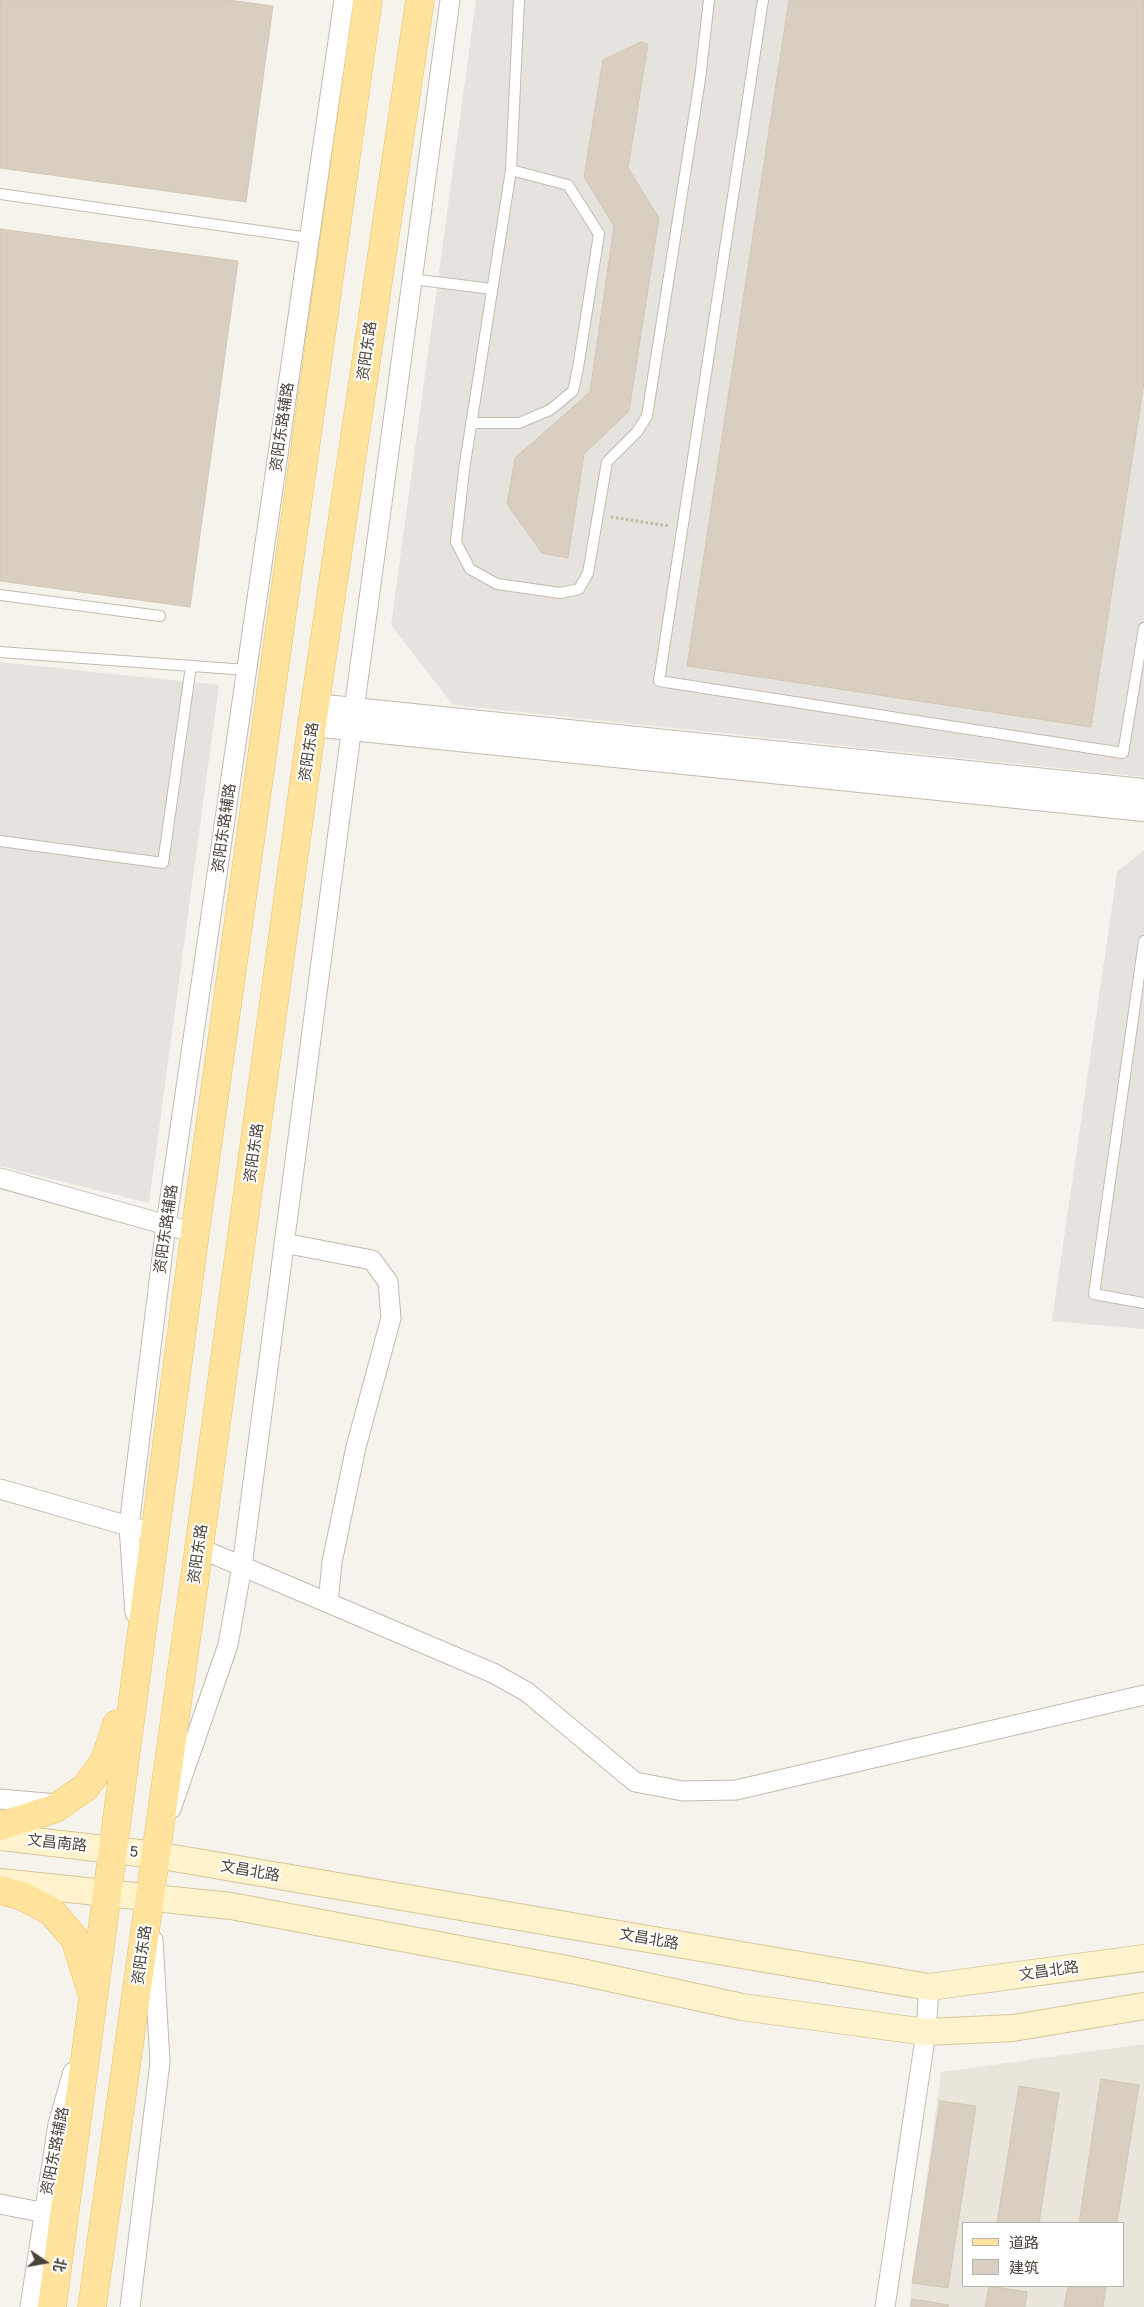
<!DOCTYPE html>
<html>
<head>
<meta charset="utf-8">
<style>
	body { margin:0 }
	#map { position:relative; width:1144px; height:2307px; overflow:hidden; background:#f6f3ec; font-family:"Golos Text","Noto Sans SC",sans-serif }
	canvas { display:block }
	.legend { position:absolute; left:962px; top:2222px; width:162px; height:65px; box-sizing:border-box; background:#fff; border:1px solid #b7b4b0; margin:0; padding:6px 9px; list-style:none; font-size:15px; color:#4b4439 }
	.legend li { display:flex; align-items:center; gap:10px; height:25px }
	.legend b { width:25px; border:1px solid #b7b4b0 }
	.north { position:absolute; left:20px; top:2237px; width:50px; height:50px; -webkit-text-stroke:4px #fff; paint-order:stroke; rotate:102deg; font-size:14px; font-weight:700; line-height:20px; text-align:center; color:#4b4439 }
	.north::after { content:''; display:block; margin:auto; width:18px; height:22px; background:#4b4439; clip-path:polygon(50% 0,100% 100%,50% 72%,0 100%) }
</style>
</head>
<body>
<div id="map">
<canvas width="1144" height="2307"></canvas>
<ul class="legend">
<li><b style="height:6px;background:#ffe39c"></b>道路</li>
<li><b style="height:14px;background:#d8cfc1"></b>建筑</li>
</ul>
<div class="north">北</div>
</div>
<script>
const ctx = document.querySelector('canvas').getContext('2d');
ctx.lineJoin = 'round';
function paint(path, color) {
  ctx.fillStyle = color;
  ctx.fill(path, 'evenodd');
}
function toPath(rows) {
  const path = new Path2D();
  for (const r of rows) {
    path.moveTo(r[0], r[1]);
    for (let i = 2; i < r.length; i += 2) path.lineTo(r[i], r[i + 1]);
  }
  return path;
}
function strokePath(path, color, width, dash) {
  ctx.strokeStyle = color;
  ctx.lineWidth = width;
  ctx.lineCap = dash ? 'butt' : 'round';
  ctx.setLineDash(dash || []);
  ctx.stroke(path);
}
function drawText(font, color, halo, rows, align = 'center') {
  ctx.font = font + ' "Golos Text","Noto Sans SC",sans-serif';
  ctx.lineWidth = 4;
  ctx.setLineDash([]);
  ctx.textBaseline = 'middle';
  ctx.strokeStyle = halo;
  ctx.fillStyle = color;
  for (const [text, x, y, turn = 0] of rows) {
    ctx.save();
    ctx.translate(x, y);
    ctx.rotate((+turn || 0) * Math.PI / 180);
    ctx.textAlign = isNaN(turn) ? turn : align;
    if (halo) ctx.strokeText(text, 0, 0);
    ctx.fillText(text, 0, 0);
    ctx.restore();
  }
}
const residential = toPath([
	[1144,2044,1144,2307,909,2307,941,2072],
	[963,2223,1123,2223,1123,2286,963,2286]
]);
const industrial = toPath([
	[476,0,1144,0,1144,777,453,705,391,625],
	[0,662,219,685,149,1203,0,1166],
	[1144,850,1144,1329,1052,1321,1117,872]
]);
const building = toPath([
	[0,0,228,0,273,6,246,202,0,168,0,0],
	[789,0,1144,0,1144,382,1091,727,687,666,789,0],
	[641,42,648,44,628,168,659,218,629,411,584,454,568,558,542,553,507,504,515,458,590,392,614,226,584,177,603,60,641,42],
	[0,229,238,261,190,607,0,581,0,229],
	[1101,2079,1139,2085,1117,2223,1079,2223,1101,2079],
	[1019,2086,1059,2093,1039,2223,997,2223,1019,2086],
	[940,2101,976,2106,948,2288,912,2283,940,2101],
	[989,2286,1027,2292,1025,2307,985,2307,989,2286],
	[1068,2286,1106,2286,1103,2307,1064,2307,1068,2286],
	[912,2299,949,2305,948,2307,911,2307,912,2299]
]);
const path = toPath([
	[611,517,669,526]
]);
const service = toPath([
	[519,0,511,170,464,470,456,542,470,569,497,584,560,593,579,589,588,573,607,462,637,432,647,416,700,79,709,0],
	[763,0,659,681,1123,753,1144,628],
	[0,194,309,238],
	[412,279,492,289],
	[471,423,519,423,550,410,573,391,578,368,599,234,568,185,511,170],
	[0,595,160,616],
	[0,652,247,670],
	[0,841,163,863,191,666],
	[1144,941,1094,1294,1144,1303]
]);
const minor = toPath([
	[0,1178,195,1233],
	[284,1243,372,1260,388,1282,391,1318,356,1447,332,1562,328,1603],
	[0,1489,139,1529],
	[199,1548,493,1673,527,1692,635,1782,683,1791,736,1790,1144,1695],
	[135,1613,129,1526,166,1225,344,0],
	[0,1799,57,1804],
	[171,1809,228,1645,242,1566,354,710,450,0],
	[0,2204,56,2215],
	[30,2307,58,2124,73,2072],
	[130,2307,160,2062,153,1940],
	[885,2307,926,2032,929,1987]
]);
const tertiary = toPath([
	[315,706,1144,791],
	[312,724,1144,809]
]);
const secondary = toPath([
	[0,1837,156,1855,929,1987,1144,1958],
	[0,1882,231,1906,577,1971,742,2007,926,2032,1013,2028,1144,2006]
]);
const primary = toPath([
	[0,1826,54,1809,86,1787,105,1760,117,1724],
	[0,1890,22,1896,51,1911,75,1939,91,1990],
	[52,2307,195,1233,368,0],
	[92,2307,199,1548,312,724,420,0]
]);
const streetNames = [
	["资阳东路",367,351,-82],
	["资阳东路辅路",282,427,-82],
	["资阳东路",309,752,-82],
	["资阳东路辅路",224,828,-82],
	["资阳东路",254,1153,-82],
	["资阳东路辅路",166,1229,-82],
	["资阳东路",198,1554,-82],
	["文昌南路",57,1843,6],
	["5",134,1852,8],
	["文昌北路",250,1871,10],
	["文昌北路",649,1939,10],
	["资阳东路",142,1955,-82],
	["文昌北路",1049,1971,-8],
	["资阳东路辅路",55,2151,-79]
];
paint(residential, '#eae5da');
paint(industrial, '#e6e2dd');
paint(building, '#d8cfc1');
strokePath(building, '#d3c7b4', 1);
strokePath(service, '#c2bbae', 12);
strokePath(minor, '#c2bbae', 21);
strokePath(tertiary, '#c2bbae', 26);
strokePath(secondary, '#d6c79b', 28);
strokePath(primary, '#e6c16a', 29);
strokePath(path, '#c4b79f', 3, [2.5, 2.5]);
strokePath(service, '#fff', 10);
strokePath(minor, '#fff', 19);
strokePath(tertiary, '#fff', 24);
strokePath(secondary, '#fff3cd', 26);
strokePath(primary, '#ffe39c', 28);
drawText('15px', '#4b4439', '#fff', streetNames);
</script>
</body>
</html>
